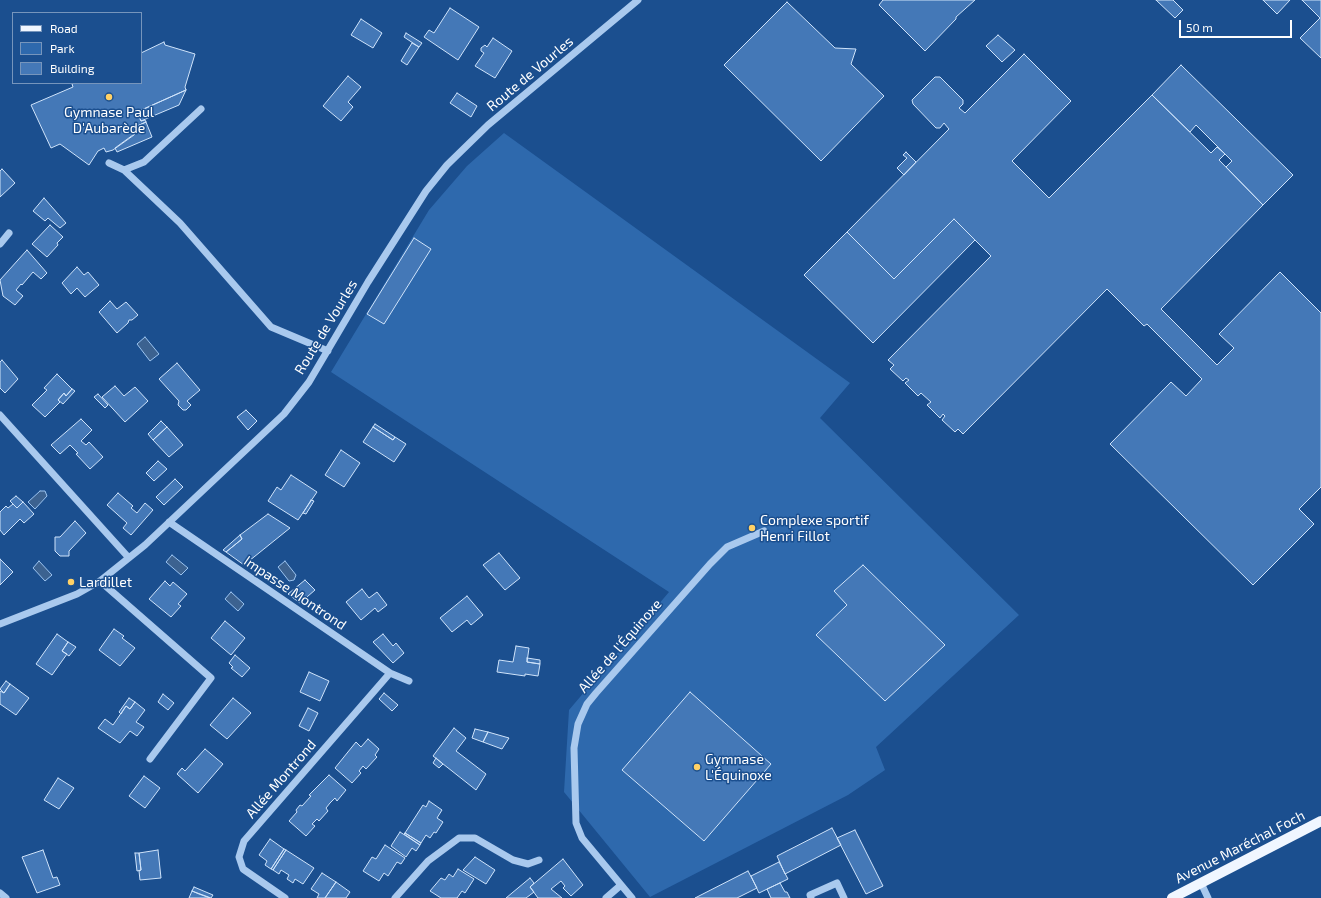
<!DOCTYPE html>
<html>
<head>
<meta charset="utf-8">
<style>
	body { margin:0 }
	#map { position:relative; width:1321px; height:898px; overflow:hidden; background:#1b4f8f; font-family:"Exo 2",sans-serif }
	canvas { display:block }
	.legend { position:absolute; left:12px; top:12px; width:130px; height:72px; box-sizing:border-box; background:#1b4f8f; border:1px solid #7695bc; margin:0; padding:5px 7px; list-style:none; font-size:12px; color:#fff }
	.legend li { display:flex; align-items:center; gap:8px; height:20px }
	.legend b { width:20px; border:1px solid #7695bc }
	.scale { position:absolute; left:1179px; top:20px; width:113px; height:18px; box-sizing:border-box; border:2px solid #fff; border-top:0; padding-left:5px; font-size:12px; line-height:14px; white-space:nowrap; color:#fff; -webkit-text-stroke:3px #1b4f8f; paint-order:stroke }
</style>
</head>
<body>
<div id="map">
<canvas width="1321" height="898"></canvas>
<ul class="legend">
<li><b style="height:5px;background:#f0f6ff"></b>Road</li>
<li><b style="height:11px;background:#2e69ad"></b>Park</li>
<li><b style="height:11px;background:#4478b7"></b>Building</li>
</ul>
<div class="scale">50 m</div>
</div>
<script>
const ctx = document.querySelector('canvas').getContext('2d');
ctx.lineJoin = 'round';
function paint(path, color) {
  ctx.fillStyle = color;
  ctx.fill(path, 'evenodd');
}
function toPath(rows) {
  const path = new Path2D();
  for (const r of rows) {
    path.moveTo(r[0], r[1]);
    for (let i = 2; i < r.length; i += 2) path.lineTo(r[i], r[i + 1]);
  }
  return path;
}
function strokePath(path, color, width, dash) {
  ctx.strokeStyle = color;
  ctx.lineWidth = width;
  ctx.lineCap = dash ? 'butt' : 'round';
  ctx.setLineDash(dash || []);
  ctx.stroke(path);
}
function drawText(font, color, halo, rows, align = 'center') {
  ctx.font = font + ' "Exo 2",sans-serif';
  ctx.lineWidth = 3;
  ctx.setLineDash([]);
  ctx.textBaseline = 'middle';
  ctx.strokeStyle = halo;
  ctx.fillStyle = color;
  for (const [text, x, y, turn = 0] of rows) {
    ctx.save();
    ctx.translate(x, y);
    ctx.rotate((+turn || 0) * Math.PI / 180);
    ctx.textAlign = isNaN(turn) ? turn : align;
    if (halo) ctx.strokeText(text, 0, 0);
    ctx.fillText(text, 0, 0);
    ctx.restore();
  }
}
const green = toPath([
	[504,133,850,383,820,418,1019,615,876,747,885,770,848,795,650,897,564,792,569,710,669,592,331,372,429,210,467,166]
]);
const water = toPath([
	[145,337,159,354,150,361,137,344,145,337],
	[40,491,45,491,47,496,35,509,28,502,40,491],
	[172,555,188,568,181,575,166,562,172,555],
	[39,561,52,575,45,581,33,568,39,561],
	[285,561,296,575,294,580,289,581,278,567,285,561],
	[231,592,244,604,238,611,225,599,231,592]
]);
const building = toPath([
	[883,0,975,0,956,17,956,19,925,51,879,5,883,0],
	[1156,0,1173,0,1183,10,1175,18,1156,0],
	[1263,0,1290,0,1277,14,1263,0],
	[1302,0,1321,0,1321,58,1300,38,1320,18,1302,0],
	[787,2,835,48,856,49,851,64,884,96,821,161,724,65,787,2],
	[450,8,479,27,458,60,424,37,429,30,434,33,450,8],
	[361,19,382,33,373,48,351,35,361,19],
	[406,33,422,43,419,47,404,37,406,33],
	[998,35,1015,50,1002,62,986,46,998,35],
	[493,38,512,51,495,78,475,66,484,53,481,51,481,48,485,45,487,47,493,38],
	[164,42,165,45,195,54,185,87,186,90,137,112,141,121,145,120,146,122,135,127,137,132,134,135,113,150,106,152,104,148,98,151,89,165,60,144,51,148,31,105,73,87,72,84,75,83,141,83,141,53,164,42],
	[412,43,419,47,407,65,401,61,412,43],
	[1024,54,1071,101,1012,161,1049,198,1152,95,1211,153,1217,147,1225,154,1219,160,1263,205,1161,309,1217,365,1234,348,1219,334,1280,272,1321,313,1321,487,1299,509,1314,524,1253,585,1110,444,1171,382,1186,396,1202,379,1147,324,1144,326,1107,289,963,434,958,429,955,432,942,420,945,416,943,414,940,418,927,405,931,402,921,393,918,396,905,383,909,380,906,378,903,381,890,369,894,365,888,360,991,256,954,219,894,279,847,232,949,129,944,123,940,128,936,128,913,104,912,100,935,77,940,77,963,100,963,104,959,108,965,113,1024,54],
	[1181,65,1293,175,1263,205,1226,167,1232,161,1196,125,1190,132,1152,95,1181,65],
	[348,76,361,87,348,102,353,107,341,121,323,106,348,76],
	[186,90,179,105,141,121,137,112,186,90],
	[457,93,477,106,471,117,450,103,457,93],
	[146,122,152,137,117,152,115,148,137,132,135,127,146,122],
	[906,152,916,162,904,175,897,168,907,158,903,155,906,152],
	[2,169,15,183,0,197,0,171,2,169],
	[44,198,66,223,60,228,48,218,45,221,33,211,44,198],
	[954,219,975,240,873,343,804,275,847,232,894,279,954,219],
	[50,225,63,237,57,243,58,245,47,257,32,244,50,225],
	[414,238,431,249,384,324,367,314,414,238],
	[27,250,47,273,41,279,33,272,22,285,21,284,16,290,23,296,15,305,3,296,0,280,27,250],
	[77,267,84,275,88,272,99,285,85,297,77,288,71,294,62,283,77,267],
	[110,301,117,309,126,302,138,315,132,320,129,320,128,323,117,333,99,312,110,301],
	[2,360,18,379,5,393,0,388,0,362,2,360],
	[177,363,200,390,187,401,191,405,186,410,183,410,178,405,179,401,159,379,177,363],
	[57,374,72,389,66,396,64,393,58,400,60,402,45,417,32,405,47,390,44,388,57,374],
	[115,386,124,396,135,387,148,401,125,422,102,397,115,386],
	[72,389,75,391,63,404,58,400,64,393,66,396,72,389],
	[98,394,108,405,105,408,94,397,98,394],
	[246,410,257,421,248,430,237,417,246,410],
	[81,419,92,430,81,441,86,445,89,442,103,457,90,469,76,454,78,453,70,445,60,454,51,445,81,419],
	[161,421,167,427,153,440,148,434,161,421],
	[375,424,395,437,393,440,373,427,375,424],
	[167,427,183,445,169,457,153,440,167,427],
	[373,427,393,440,395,437,406,444,394,462,363,442,373,427],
	[341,450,360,463,344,487,325,475,341,450],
	[158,461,167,469,154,481,146,473,158,461],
	[291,475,317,492,298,520,268,501,277,487,281,490,291,475],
	[175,479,183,487,164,505,156,497,175,479],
	[118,493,133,506,131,508,137,513,145,503,153,510,131,535,123,528,127,523,107,505,118,493],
	[16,496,23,502,17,508,10,501,16,496],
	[311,500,314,501,306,514,303,513,311,500],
	[23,502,34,514,24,523,20,519,4,535,0,530,0,512,6,506,8,508,13,504,17,508,23,502],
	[268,514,290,528,244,565,226,552,242,539,240,535,268,514],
	[75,521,86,533,69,551,69,556,60,556,55,551,55,537,60,537,75,521],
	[240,535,242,539,226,552,223,550,240,535],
	[499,553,520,578,505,590,483,565,499,553],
	[0,559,13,572,0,585,0,559],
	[863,565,945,645,885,701,816,635,847,605,834,591,863,565],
	[305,580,315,590,300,603,288,594,305,580],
	[165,581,170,586,173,582,187,594,178,604,181,606,171,617,149,599,165,581],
	[362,589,369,598,377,592,387,605,378,612,375,608,361,620,346,602,362,589],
	[467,596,483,615,471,625,467,620,452,632,440,618,467,596],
	[225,621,245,638,231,655,211,638,225,621],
	[114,629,124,636,122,638,135,648,120,666,99,650,114,629],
	[57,634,68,642,62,651,67,654,52,675,36,664,57,634],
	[383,634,393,646,396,643,404,653,393,663,373,642,383,634],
	[68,642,76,647,69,656,62,651,68,642],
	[516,646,529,648,527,662,540,664,538,676,525,674,525,676,497,672,499,660,513,662,516,646],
	[235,655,250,668,242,677,231,668,233,667,229,663,235,655],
	[527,658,540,660,540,664,527,662,527,658],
	[309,672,329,681,320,701,300,692,309,672],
	[6,681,10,684,4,693,0,689,6,681],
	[10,684,29,698,16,715,0,704,0,691,4,693,10,684],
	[690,692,771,764,704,841,622,770,690,692],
	[384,693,398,705,392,711,379,699,384,693],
	[163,694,174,703,168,710,158,702,163,694],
	[129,698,135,702,130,709,126,706,121,714,119,712,129,698],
	[233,698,251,713,227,739,210,725,233,698],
	[135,702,145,710,136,722,144,727,137,736,130,731,120,743,98,728,105,719,113,725,126,706,130,709,135,702],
	[308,708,318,713,309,731,299,726,308,708],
	[454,728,466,738,456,751,486,774,476,790,433,756,454,728],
	[475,729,488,732,483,742,472,738,475,729],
	[488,732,509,738,502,749,483,742,488,732],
	[368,739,379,749,375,755,377,757,366,769,363,766,359,771,361,773,352,783,335,768,356,742,361,747,368,739],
	[205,749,223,764,198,793,177,774,182,768,185,771,205,749],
	[436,758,443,764,439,768,433,763,436,758],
	[329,775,346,790,337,801,335,798,330,803,326,808,328,811,319,821,317,819,312,824,315,826,306,836,289,821,297,812,296,810,300,805,302,806,311,796,309,795,329,775],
	[144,776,160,788,145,808,129,796,144,776],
	[58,778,74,788,59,809,44,800,58,778],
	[429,801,442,810,437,818,443,822,436,833,434,832,430,838,426,835,421,843,405,833,423,805,426,807,429,801],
	[832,828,841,845,785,874,777,856,832,828],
	[855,830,883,886,866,894,837,838,855,830],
	[400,832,420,845,416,851,412,848,406,857,391,846,400,832],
	[405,833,421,843,420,845,404,834,405,833],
	[270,839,284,849,271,869,265,865,267,861,259,855,270,839],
	[385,845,405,858,401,864,397,862,388,876,384,873,379,881,363,871,372,857,376,859,385,845],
	[284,849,286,850,273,870,271,869,284,849],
	[43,850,53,878,57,877,60,885,37,893,22,857,43,850],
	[158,850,161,878,140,880,139,871,141,870,139,853,158,850],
	[286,850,314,868,303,884,295,879,293,883,287,879,289,875,281,870,279,874,273,870,286,850],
	[135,853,139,853,141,870,137,871,135,853],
	[475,857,495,870,486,884,463,870,475,857],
	[563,859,583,885,571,896,563,888,565,886,561,881,551,889,562,898,538,898,530,887,563,859],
	[779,862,788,879,759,893,751,876,779,862],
	[458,869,474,879,465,893,462,891,457,898,441,898,430,891,441,878,445,880,449,874,453,877,458,869],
	[748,871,757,888,737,898,695,898,748,871],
	[322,873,336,882,325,898,317,898,319,894,311,889,322,873],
	[530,878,534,883,530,887,534,892,526,898,506,898,530,878],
	[336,882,350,892,346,898,325,898,336,882],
	[780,883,785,892,787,892,790,898,771,898,767,889,780,883],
	[194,887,213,895,211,898,192,891,194,887],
	[192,891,199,894,210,898,189,898,192,891]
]);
const minor = toPath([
	[109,163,124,170,180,223,271,327,328,351],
	[124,170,144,162,201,109],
	[0,244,9,233],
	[0,415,129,558],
	[169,522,390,673,409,681],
	[100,581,211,678,150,759],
	[0,624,77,594,100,581,145,545,284,414,309,382,368,282,426,191,447,165,488,125,638,0],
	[1201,883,1208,898],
	[0,893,6,898],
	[285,898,243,869,239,857,244,841,390,673],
	[395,898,428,861,459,838,475,838,513,860,528,864,539,860],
	[606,898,621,885],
	[632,898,582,838,576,823,574,748,578,724,587,704,596,693,710,564,727,547,764,531],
	[811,898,810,895,837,883,844,898]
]);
const major = toPath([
	[1172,898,1321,821]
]);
const markers = [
	[109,97,4,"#ffd166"],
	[752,528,4,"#ffd166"],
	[71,582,4,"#ffd166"],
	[697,767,4,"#ffd166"]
];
const streetNames = [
	["Route de Vourles",530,74,-40],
	["Route de Vourles",326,327,-59],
	["Impasse Montrond",295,593,34],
	["Allée de l'Équinoxe",620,646,-49],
	["Allée Montrond",281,779,-49],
	["Avenue Maréchal Foch",1240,847,-27]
];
const poiNames = [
	["Gymnase Paul",109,112,"center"],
	["D'Aubarède",109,128,"center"],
	["Complexe sportif",760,520],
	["Henri Fillot",760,536],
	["Lardillet",79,582],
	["Gymnase",705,759],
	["L'Équinoxe",705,775]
];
paint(green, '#2e69ad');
paint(water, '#3c6290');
strokePath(water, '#9cc4f0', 1);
paint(building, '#4478b7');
strokePath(building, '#cfe3fa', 1);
strokePath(minor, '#a9c9ee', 7);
strokePath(major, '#f0f6ff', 10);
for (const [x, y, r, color] of markers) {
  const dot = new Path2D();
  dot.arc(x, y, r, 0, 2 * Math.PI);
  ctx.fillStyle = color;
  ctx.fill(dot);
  strokePath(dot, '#1b4f8f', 1.5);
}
drawText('14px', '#fff', '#1b4f8f', streetNames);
drawText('14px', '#fff', '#1b4f8f', poiNames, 'left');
</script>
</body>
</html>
